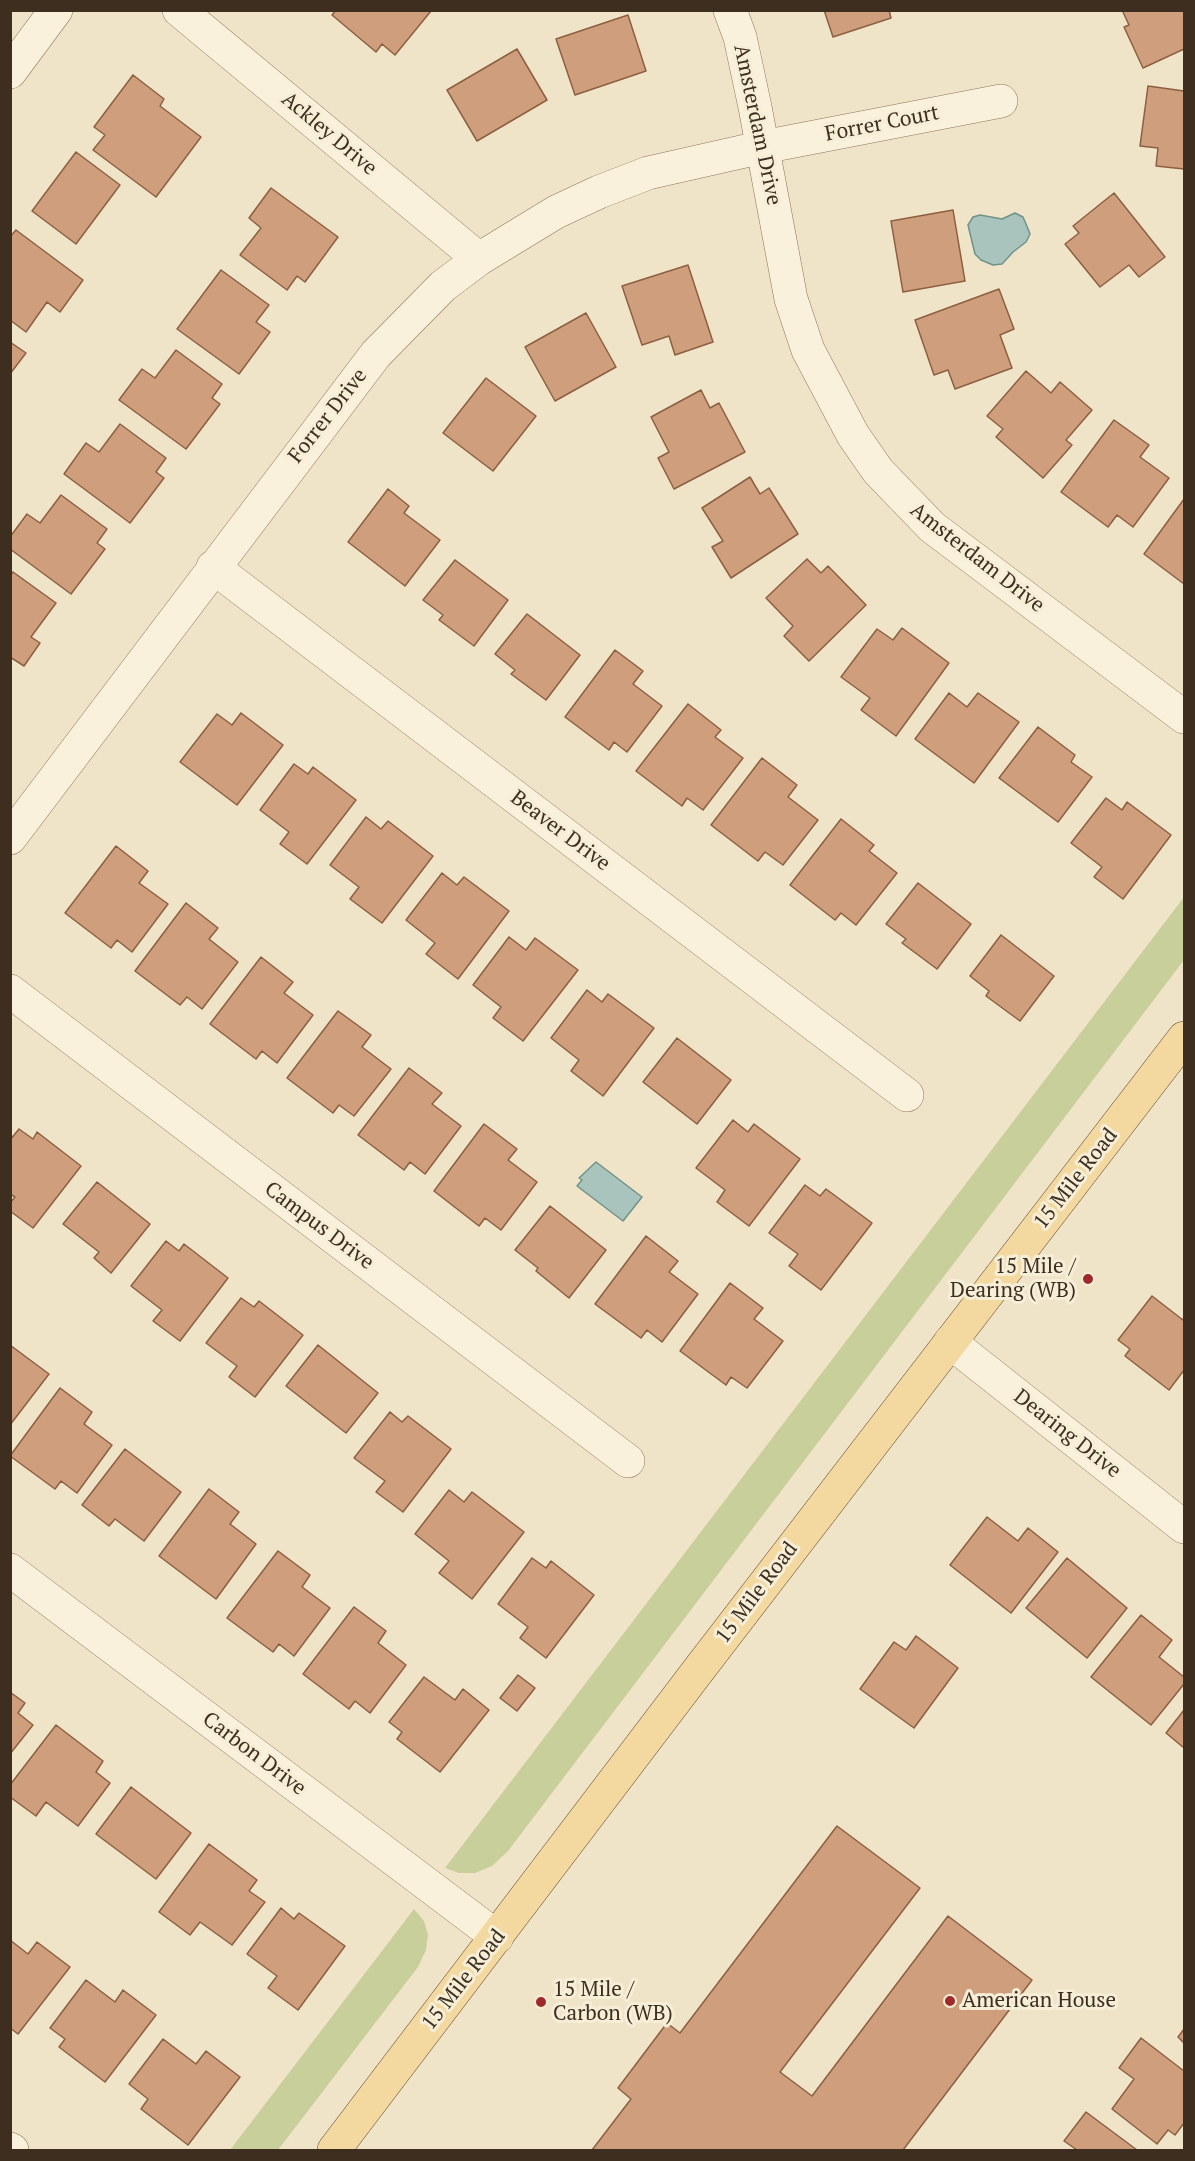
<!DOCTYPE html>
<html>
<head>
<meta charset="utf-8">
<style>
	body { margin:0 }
	#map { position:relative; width:1195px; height:2161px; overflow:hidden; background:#f0e4c8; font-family:"PT Serif",serif }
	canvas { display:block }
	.frame { position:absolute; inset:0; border:12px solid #3d2e20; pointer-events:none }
</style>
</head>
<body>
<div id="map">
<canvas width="1195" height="2161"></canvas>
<div class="frame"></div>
</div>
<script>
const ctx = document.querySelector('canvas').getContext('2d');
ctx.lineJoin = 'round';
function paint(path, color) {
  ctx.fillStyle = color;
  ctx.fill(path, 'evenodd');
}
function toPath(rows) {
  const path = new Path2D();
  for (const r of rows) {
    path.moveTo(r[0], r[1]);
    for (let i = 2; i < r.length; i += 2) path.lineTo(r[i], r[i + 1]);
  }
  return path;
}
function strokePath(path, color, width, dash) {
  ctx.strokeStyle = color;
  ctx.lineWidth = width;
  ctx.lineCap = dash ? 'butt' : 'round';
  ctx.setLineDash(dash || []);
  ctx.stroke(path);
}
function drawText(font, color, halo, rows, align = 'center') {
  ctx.font = font + ' "PT Serif",serif';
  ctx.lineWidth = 6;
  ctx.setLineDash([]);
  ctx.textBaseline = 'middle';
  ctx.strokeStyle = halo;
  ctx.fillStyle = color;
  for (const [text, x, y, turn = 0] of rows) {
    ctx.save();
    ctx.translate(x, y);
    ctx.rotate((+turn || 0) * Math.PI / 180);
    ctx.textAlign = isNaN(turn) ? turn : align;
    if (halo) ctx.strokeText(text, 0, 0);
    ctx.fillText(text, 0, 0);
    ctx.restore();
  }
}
const green = toPath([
	[1184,897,1184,960,508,1851,492,1866,475,1873,459,1873,445,1868],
	[414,1909,424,1921,428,1935,426,1950,418,1967,278,2150,230,2150]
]);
const water = toPath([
	[1015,213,1023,217,1026,224,1030,234,1026,242,1013,252,1002,264,993,265,981,260,975,254,968,225,973,217,980,215,1002,219,1015,213],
	[596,1162,642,1197,623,1221,577,1186,582,1180,579,1178,596,1162]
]);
const building = toPath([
	[336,10,430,10,431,11,395,55,382,44,376,52,332,15,336,10],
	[824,10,889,10,891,18,833,37,824,10],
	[1122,10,1184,10,1184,49,1143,68,1124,27,1129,25,1122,10],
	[628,15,646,71,575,95,556,39,628,15],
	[517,49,547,100,477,141,447,90,517,49],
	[133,75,164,99,160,106,201,137,156,197,93,150,105,135,94,127,133,75],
	[1148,86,1184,91,1184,169,1156,166,1158,148,1140,146,1148,86],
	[76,152,120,185,76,244,32,211,76,152],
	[271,188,338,237,305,282,297,276,287,290,240,255,261,228,249,218,271,188],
	[1114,193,1165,257,1139,277,1129,265,1100,287,1065,244,1079,233,1073,226,1114,193],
	[953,210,965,281,903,292,891,221,953,210],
	[16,230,83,280,60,312,47,302,26,332,10,320,10,237,16,230],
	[688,265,713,342,675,355,669,336,642,345,622,286,688,265],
	[221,270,269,305,256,322,270,332,239,374,177,329,221,270],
	[999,289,1014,329,1000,335,1012,368,955,389,948,370,934,375,915,320,999,289],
	[586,313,616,367,555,401,525,347,586,313],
	[10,342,26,353,10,374,10,342],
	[176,350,222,384,212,398,220,404,186,449,119,400,142,369,155,378,176,350],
	[1026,371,1051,393,1060,382,1092,410,1066,440,1072,445,1043,478,996,437,1003,429,987,416,1026,371],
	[486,378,536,416,493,471,443,433,486,378],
	[701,390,710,408,719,403,745,452,674,489,658,458,669,452,651,417,701,390],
	[1114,420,1149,445,1140,457,1169,478,1133,527,1117,515,1108,527,1061,492,1114,420],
	[120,424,166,458,156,472,164,478,130,523,64,474,86,443,99,452,120,424],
	[750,477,760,494,769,488,798,534,731,578,712,547,723,541,702,508,750,477],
	[388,489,409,506,404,513,440,540,405,586,348,542,388,489],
	[61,495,107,529,97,543,105,549,71,594,10,549,10,537,27,514,40,523,61,495],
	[1184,499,1184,584,1144,554,1184,499],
	[807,559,821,573,828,566,866,605,809,661,784,636,793,626,766,598,807,559],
	[455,560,508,600,474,646,439,620,443,615,423,600,455,560],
	[13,572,56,603,31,637,40,643,24,666,10,657,10,576,13,572],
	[527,614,580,655,546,700,511,674,515,670,495,654,527,614],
	[902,628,949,663,896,736,861,710,870,698,841,677,877,629,893,640,902,628],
	[615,650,643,671,633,684,662,706,627,752,614,742,609,750,565,717,615,650],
	[949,693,967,707,978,693,1019,722,974,783,915,739,949,693],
	[688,704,721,730,715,737,743,758,703,810,687,798,682,806,636,771,688,704],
	[241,713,283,745,237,805,180,762,217,714,232,725,241,713],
	[1038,727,1075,755,1071,762,1092,777,1058,822,999,778,1038,727],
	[762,758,797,785,788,797,818,820,783,865,765,852,758,861,711,825,762,758],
	[294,764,308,774,313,767,356,800,307,864,280,844,289,832,260,810,294,764],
	[1106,798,1122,810,1127,802,1171,835,1123,899,1094,877,1102,867,1071,843,1106,798],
	[366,817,381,829,388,821,433,856,382,923,350,899,359,887,330,865,366,817],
	[841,819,874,845,869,851,897,873,856,925,841,913,835,920,790,885,841,819],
	[116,846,148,871,139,883,168,904,132,952,117,940,111,948,65,913,116,846],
	[442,873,457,885,464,877,509,911,458,979,426,954,435,943,406,920,442,873],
	[918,883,971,924,937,969,902,943,906,939,886,924,918,883],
	[186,903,218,928,209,939,238,962,202,1009,187,997,180,1005,135,971,186,903],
	[1001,935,1054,976,1020,1021,986,996,989,991,970,976,1001,935],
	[509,937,526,950,535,938,578,970,523,1041,493,1018,501,1007,473,985,509,937],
	[261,957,293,982,284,993,313,1015,277,1063,262,1051,256,1059,210,1024,261,957],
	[587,990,602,1002,608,994,654,1028,603,1096,571,1071,579,1060,551,1038,587,990],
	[338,1011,371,1035,362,1047,391,1069,354,1116,339,1105,333,1113,287,1078,338,1011],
	[677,1038,731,1080,697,1124,643,1082,677,1038],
	[409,1068,442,1093,432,1104,461,1126,425,1174,410,1162,404,1170,358,1135,409,1068],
	[733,1120,748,1132,754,1124,800,1159,749,1226,717,1202,725,1190,696,1168,733,1120],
	[484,1124,517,1149,508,1160,537,1182,501,1230,485,1218,479,1226,434,1191,484,1124],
	[19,1129,33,1139,37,1132,81,1166,33,1228,10,1211,10,1203,15,1197,10,1194,10,1140,19,1129],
	[97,1182,150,1224,111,1273,94,1258,99,1252,63,1224,97,1182],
	[805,1185,820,1196,826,1189,872,1223,821,1290,789,1266,798,1254,769,1233,805,1185],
	[550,1206,606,1250,569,1298,536,1271,538,1268,515,1250,550,1206],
	[646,1236,678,1261,669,1272,698,1294,662,1342,647,1330,641,1338,595,1304,646,1236],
	[166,1241,179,1251,184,1244,228,1278,180,1341,153,1321,162,1310,131,1286,166,1241],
	[730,1283,763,1308,754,1319,783,1341,747,1388,731,1377,726,1385,680,1351,730,1283],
	[1152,1296,1183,1320,1184,1317,1184,1370,1169,1390,1125,1356,1130,1349,1118,1340,1152,1296],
	[241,1298,254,1307,259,1301,303,1335,255,1397,229,1377,237,1366,206,1343,241,1298],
	[10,1345,49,1374,10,1425,10,1345],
	[318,1345,378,1393,346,1433,286,1386,318,1345],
	[60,1388,92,1412,84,1424,112,1445,77,1493,61,1481,55,1489,10,1456,60,1388],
	[390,1412,402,1422,408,1416,451,1449,403,1512,376,1492,385,1481,354,1458,390,1412],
	[125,1449,181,1492,144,1541,115,1519,109,1526,82,1505,125,1449],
	[209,1489,239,1512,230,1524,256,1544,216,1599,159,1556,209,1489],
	[449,1490,464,1502,472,1492,524,1532,472,1599,439,1573,449,1561,415,1534,449,1490],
	[987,1517,1018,1541,1028,1528,1058,1552,1011,1613,950,1565,987,1517],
	[278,1551,310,1575,302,1587,330,1608,294,1656,279,1644,273,1652,227,1618,278,1551],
	[532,1558,546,1568,551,1561,594,1595,546,1658,520,1638,528,1627,498,1604,532,1558],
	[1067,1558,1127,1608,1087,1658,1026,1608,1067,1558],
	[354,1607,386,1631,378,1643,406,1665,370,1713,355,1701,349,1709,303,1674,354,1607],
	[1141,1615,1172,1640,1159,1657,1184,1677,1184,1684,1151,1725,1091,1677,1141,1615],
	[916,1636,958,1668,914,1728,860,1689,894,1642,906,1650,916,1636],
	[518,1675,535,1688,517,1711,500,1698,518,1675],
	[424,1677,455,1700,463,1689,489,1710,440,1772,397,1739,402,1732,389,1722,424,1677],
	[10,1692,25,1703,18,1713,33,1725,10,1754,10,1692],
	[1184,1710,1184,1748,1166,1733,1184,1710],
	[56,1725,103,1761,96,1772,110,1783,78,1826,46,1802,36,1816,10,1797,10,1785,56,1725],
	[131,1787,191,1833,156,1879,96,1834,131,1787],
	[837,1826,920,1888,780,2072,812,2096,948,1916,1032,1980,903,2150,592,2150,631,2099,618,2088,667,2023,680,2033,837,1826],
	[209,1844,257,1880,249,1891,265,1902,232,1945,200,1922,190,1935,159,1912,209,1844],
	[281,1908,294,1919,299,1913,345,1946,298,2010,268,1988,277,1976,247,1954,281,1908],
	[10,1940,28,1954,37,1942,70,1967,18,2034,10,2028,10,1940],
	[86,1980,115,2002,123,1990,156,2015,105,2082,59,2047,65,2039,50,2028,86,1980],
	[1184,2029,1184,2043,1178,2037,1184,2029],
	[1141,2038,1184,2071,1184,2123,1175,2135,1168,2130,1157,2144,1112,2109,1134,2079,1119,2068,1141,2038],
	[163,2039,196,2064,206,2051,240,2077,188,2145,141,2109,148,2099,129,2084,163,2039],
	[1086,2112,1137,2150,1077,2150,1064,2141,1086,2112]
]);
const minor = toPath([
	[179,10,479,259],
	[730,10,740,37,755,107,791,299,808,350,853,435,878,471,932,527,1184,717],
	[10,72,56,10],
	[213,567,907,1095],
	[10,838,376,354,443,286,479,259,556,212,599,192,648,173,763,147,1001,101],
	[10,991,628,1461],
	[950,1342,1184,1527],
	[10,1570,497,1937],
	[10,2149,12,2150]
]);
const major = toPath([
	[334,2150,697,1672,1184,1038]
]);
const markers = [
	[1088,1279,6,"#9e2a2b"],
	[950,2001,6,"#9e2a2b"],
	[541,2002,6,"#9e2a2b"]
];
const streetNames = [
	["Forrer Court",882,124,-11],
	["Amsterdam Drive",757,125,78],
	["Ackley Drive",329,134,40],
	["Forrer Drive",328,416,-52],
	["Amsterdam Drive",977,558,38],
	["Beaver Drive",560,831,37],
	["15 Mile Road",1076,1179,-52],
	["Campus Drive",319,1226,37],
	["Dearing Drive",1067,1434,38],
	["15 Mile Road",757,1593,-53],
	["Carbon Drive",254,1754,37],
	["15 Mile Road",464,1980,-52]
];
const poiNames = [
	["15 Mile /",1076,1267,"right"],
	["Dearing (WB)",1076,1291,"right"],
	["15 Mile /",553,1990],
	["Carbon (WB)",553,2014],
	["American House",962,2001]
];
paint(green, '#c9cf9b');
paint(water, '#a9c4bc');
strokePath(water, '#6f938a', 1.5);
paint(building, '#cf9f7d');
strokePath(building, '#8d5f41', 1.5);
strokePath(minor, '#8d765c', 34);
strokePath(major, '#5b4430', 34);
strokePath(minor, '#faf1dc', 33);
strokePath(major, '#f3d9a0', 33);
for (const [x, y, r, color] of markers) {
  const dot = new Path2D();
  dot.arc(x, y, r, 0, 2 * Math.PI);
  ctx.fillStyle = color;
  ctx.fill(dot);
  strokePath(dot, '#f7eed8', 2);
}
drawText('21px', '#3d2e20', '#f7eed8', streetNames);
drawText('21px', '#3d2e20', '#f7eed8', poiNames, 'left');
</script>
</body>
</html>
